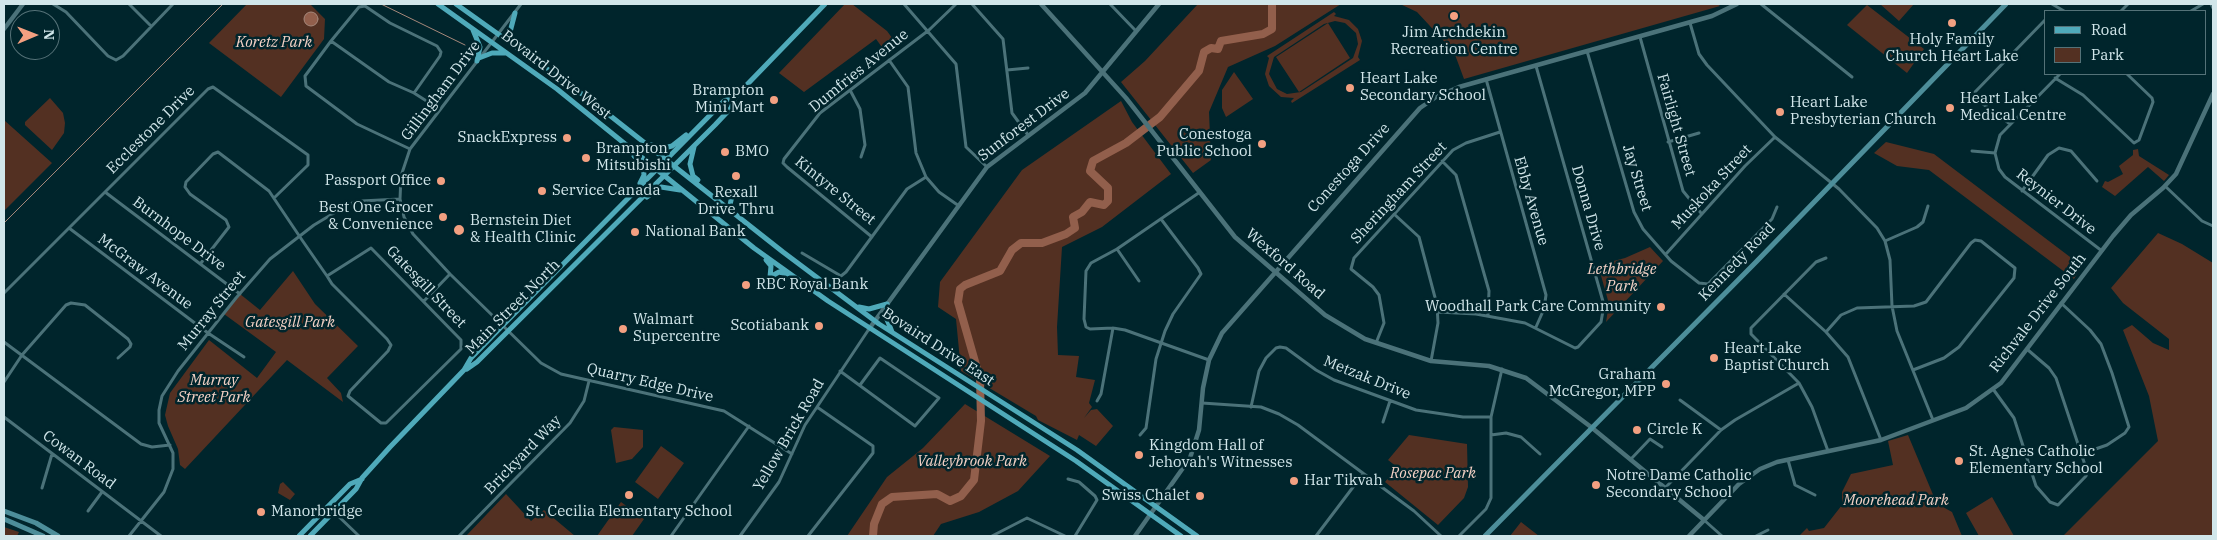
<!DOCTYPE html>
<html>
<head>
<meta charset="utf-8">
<style>
	body { margin:0 }
	#map { position:relative; width:2217px; height:540px; overflow:hidden; background:#00252c; font-family:"IBM Plex Serif",serif }
	canvas { display:block }
	.frame { position:absolute; inset:0; border:5px solid #d1e6ea; pointer-events:none }
	.legend { position:absolute; left:2044px; top:10px; width:162px; height:65px; box-sizing:border-box; background:#00252c; border:1px solid #547278; margin:0; padding:6px 9px; list-style:none; font-size:15px; color:#d1e6ea }
	.legend li { display:flex; align-items:center; gap:10px; height:25px }
	.legend b { width:25px; border:1px solid #547278 }
	.north { position:absolute; left:10px; top:10px; width:50px; height:50px; box-sizing:border-box; background:#00252c; border:1px solid #547278; border-radius:50%; rotate:89deg; font-size:14px; font-weight:700; line-height:20px; text-align:center; color:#d1e6ea }
	.north::after { content:''; display:block; margin:auto; width:18px; height:22px; background:#f3a081; clip-path:polygon(50% 0,100% 100%,50% 72%,0 100%) }
</style>
</head>
<body>
<div id="map">
<canvas width="2217" height="540"></canvas>
<div class="frame"></div>
<ul class="legend">
<li><b style="height:6px;background:#4faaba"></b>Road</li>
<li><b style="height:14px;background:#533022"></b>Park</li>
</ul>
<div class="north">N</div>
</div>
<script>
const ctx = document.querySelector('canvas').getContext('2d');
ctx.lineJoin = 'round';
function paint(path, color) {
  ctx.fillStyle = color;
  ctx.fill(path, 'evenodd');
}
function toPath(rows) {
  const path = new Path2D();
  for (const r of rows) {
    if (r.length === 3) {
      path.moveTo(r[0] + r[2], r[1]);
      path.arc(r[0], r[1], r[2], 0, 2 * Math.PI);
      continue;
    }
    path.moveTo(r[0], r[1]);
    for (let i = 2; i < r.length; i += 2) path.lineTo(r[i], r[i + 1]);
  }
  return path;
}
function strokePath(path, color, width, dash) {
  ctx.strokeStyle = color;
  ctx.lineWidth = width;
  ctx.lineCap = dash ? 'butt' : 'round';
  ctx.setLineDash(dash || []);
  ctx.stroke(path);
}
function drawText(font, color, halo, rows, align = 'center') {
  ctx.font = font + ' "IBM Plex Serif",serif';
  ctx.lineWidth = 5;
  ctx.setLineDash([]);
  ctx.textBaseline = 'middle';
  ctx.strokeStyle = halo;
  ctx.fillStyle = color;
  for (const [text, x, y, turn = 0] of rows) {
    ctx.save();
    ctx.translate(x, y);
    ctx.rotate((+turn || 0) * Math.PI / 180);
    ctx.textAlign = isNaN(turn) ? turn : align;
    if (halo) ctx.strokeText(text, 0, 0);
    ctx.fillText(text, 0, 0);
    ctx.restore();
  }
}
const green = toPath([
	[247,4,310,4,325,19,324,39,281,97,209,43],
	[845,4,852,4,887,31,898,46,887,54,876,39,804,92,779,73],
	[1198,4,1341,4,1275,46,1228,67,1209,112,1211,160,1193,173,1121,82,1145,61],
	[1400,4,1717,4,1720,6,1464,79,1454,52,1417,12],
	[1880,4,1914,4,1899,21],
	[1867,5,1924,49,1907,73,1847,25],
	[1334,12,1336,14,1334,16,1349,20,1358,29,1362,41,1358,57,1360,60,1292,103,1291,101,1294,98,1281,97,1269,86,1265,74,1269,58,1267,56],
	[1335,21,1345,23,1356,33,1358,44,1353,58,1301,92,1287,94,1277,89,1269,74,1274,57,1324,24],
	[1328,23,1350,58,1299,92,1276,57],
	[1234,72,1253,99,1226,117,1222,108,1222,90],
	[50,98,63,113,65,123,64,133,52,150,25,125,25,122],
	[1121,101,1132,122,1171,174,1102,227,1062,247,1057,327,1058,355,1079,356,1076,377,1095,380,1089,403,1092,407,1084,418,1091,410,1097,409,1113,426,1096,446,1079,435,1077,440,1038,420,1036,416,961,371,956,319,938,307,940,282,1022,170],
	[4,120,52,163,4,211],
	[1886,142,1934,154,2082,266,2074,279,1929,170,1897,166,1874,153],
	[2138,149,2139,156,2169,175,2164,181,2148,167,2115,196,2102,187,2105,181,2108,182,2123,174,2119,166,2133,155,2133,150],
	[2158,233,2182,244,2213,263,2213,536,2063,536,2158,441,2149,396,2123,330,2132,325,2153,343,2169,350,2169,339,2123,303,2111,288],
	[1650,247,1663,261,1606,322,1609,304,1598,265,1625,258],
	[293,271,315,304,358,346,327,378,341,393,343,402,287,360,185,469,180,465,178,449,168,426,165,415,170,393,209,340,257,378,276,352,224,314,240,294,260,310],
	[965,404,1050,456,1018,491,979,512,941,524,933,536,847,536,887,477,923,448],
	[614,427,643,430,643,447,632,459,616,463,611,430],
	[1409,435,1467,444,1468,487,1464,498,1438,525,1385,482,1397,467,1388,460],
	[1908,435,1934,497,1943,507,1952,512,1962,536,1799,536,1807,528,1809,531,1824,528,1842,505,1842,492,1851,474,1893,465,1888,441],
	[661,446,684,463,658,499,635,482],
	[283,482,295,494,290,500,278,493,280,484],
	[506,494,531,521,544,510,575,536,466,536],
	[1992,497,2014,536,1979,536,1966,513],
	[621,502,644,519,632,536,597,536],
	[1521,522,1539,536,1510,536],
	[4,527,19,532,17,536,4,536]
]);
const water = toPath([
	[311,19,7]
]);
const stream = toPath([
	[381,4,465,45],
	[4,223,223,4]
]);
const river = toPath([
	[873,536,874,524,882,504,892,497,937,494,950,501,961,496,974,480,981,421,980,379,958,302,960,289,965,285,1000,271,1012,250,1021,243,1042,243,1066,234,1075,228,1073,217,1082,212,1090,202,1104,205,1108,201,1108,188,1090,171,1093,161,1126,143,1160,117,1199,71,1204,52,1211,48,1218,49,1221,41,1263,34,1272,29,1272,4]
]);
const minor = toPath([
	[53,4,66,12,108,56,116,60,123,56,173,4],
	[129,4,151,26],
	[521,4,410,149,401,176,400,199,404,217,413,234,450,274,541,363,561,374,724,411,792,454],
	[904,4,956,64,966,147,987,167],
	[972,4,1003,39,1012,113,1028,135],
	[1110,4,1136,31],
	[1761,4,1852,77],
	[2052,4,2064,11],
	[2211,4,2213,8],
	[2121,11,2128,4],
	[2191,11,2203,4],
	[1690,23,1699,54,1707,65,1775,137,1839,189,1877,228,1885,241,1890,260,1892,306,1897,331,1933,420],
	[1640,37,1683,191,1701,213],
	[331,41,359,7,365,6,390,23,437,46,441,52,440,56,414,93],
	[1587,51,1634,212,1643,229,1671,261,1699,283,1708,284,1772,219,1777,207],
	[889,60,908,87,916,153,926,177,939,192,959,206],
	[1007,70,1028,68],
	[2060,74,2000,135,1995,153,1999,169,2005,177,2102,251],
	[2055,78,2083,95,2134,143,2139,140,2153,102,2152,98,2127,74],
	[1486,79,1546,295,1544,309,1536,327],
	[850,90,860,109,865,145,861,157],
	[2010,124,1975,98,1975,92,2046,19],
	[1668,142,1699,133],
	[410,149,357,124,306,86,305,76,311,68,331,41,389,82,414,93,439,109],
	[1972,151,1995,153],
	[1442,161,1456,175,1458,182,1489,291,1488,316],
	[2165,186,2202,221,2213,226],
	[2022,191,2048,155,2059,148,2071,151,2097,181],
	[105,192,240,294],
	[1200,192,1117,249,1091,263,1086,271,1084,319,1086,327,1090,329,1113,328,1125,330,1209,360],
	[1394,214,1419,237,1437,305,1438,323,1431,361],
	[69,228,208,333,244,357],
	[872,237,787,167,783,163,784,159,820,113,929,30,956,4],
	[1885,241,1917,227,1923,222,1928,206],
	[1117,249,1139,281],
	[802,253,841,276,846,272,907,189,926,177],
	[1666,254,1745,166,1775,137],
	[1826,258,1816,262,1751,328,1751,334,1799,383,1812,407,1828,451],
	[201,263,229,227,226,220,190,194,185,187,186,182,213,154,218,152,269,191,302,240,327,276,332,284,387,339,391,345,388,351,350,391,348,396,381,423,386,423,461,349,461,340,371,248,327,276],
	[4,293,208,89,213,87,308,155,308,165,274,198],
	[1784,294,1826,332,1848,357,1881,440],
	[424,301,450,274],
	[2061,303,2090,330,2101,344,2112,373,2129,427,2125,433,2107,445,2081,454],
	[1438,312,1476,314,1525,323,1575,348,1578,347,1601,322,1604,305,1602,298,1536,66],
	[1826,332,1841,315,1857,308,1914,306,1926,302,1971,243,1975,240,1981,241,2015,268,2014,278,1959,347,1944,358,1913,370],
	[4,342,141,444,152,447,170,445],
	[1376,343,1384,323,1379,295,1373,287,1351,269,1354,258,1453,150,1466,143,1500,132],
	[840,371,915,426,939,398,880,358,860,385],
	[4,382,22,355,66,305,71,303,85,305,128,339,131,344,130,347,118,358],
	[1993,389,2014,418,2036,486,2050,502,2058,505,2086,476,2087,471,2056,378,2049,368,2028,350],
	[1680,400,1721,430],
	[1097,401,1101,394,1113,328],
	[1202,403,1261,407,1279,414,1298,425,1414,511,1441,536],
	[1251,407,1259,371,1266,358,1276,348,1280,347,1286,348,1316,370,1334,380,1416,410,1463,417,1491,417],
	[4,417,161,536],
	[1383,422,1390,401],
	[1140,435,1146,428,1156,359,1165,331,1173,314,1201,274,1198,268,1161,219],
	[1491,435,1506,433,1521,437,1540,454],
	[1631,459,1650,439,1662,447],
	[1788,460,1795,485,1815,495],
	[1068,479,1079,482,1095,496,1097,500,1075,536],
	[42,488,52,454],
	[1665,488,1721,430,1735,420,1799,383],
	[88,511,102,492],
	[334,512,359,536],
	[1704,520,1722,536],
	[129,536,164,492,173,469,173,453,159,423,159,410,162,396,178,371,236,298,270,259,314,225,349,204,361,201,400,199],
	[459,536,570,423,584,401,589,381],
	[671,536,749,426],
	[740,536,779,482,805,425,869,329],
	[808,536,873,453,873,446,817,407],
	[992,536,1027,518,1065,536],
	[1316,536,1363,474],
	[1459,536,1486,509,1491,498,1491,417,1502,369],
	[1756,536,1768,530]
]);
const tertiary = toPath([
	[1041,4,1126,98,1235,237,1325,315,1365,339,1431,361,1489,366,1526,378,1591,427,1704,520],
	[4,29,23,4],
	[869,329,987,167,1085,93,1159,4],
	[1135,536,1190,458,1199,430,1203,388,1209,360,1222,333,1420,108,1436,97,1459,87,1712,16,1737,4],
	[1689,536,1739,484,1760,469,1777,462,1881,440,1966,408,2001,383,2113,236,2131,215,2163,188,2176,174,2213,94]
]);
const secondary = toPath([
	[4,511,36,523,58,536],
	[4,519,43,536],
	[1485,536,1756,262,2006,4]
]);
const primary = toPath([
	[438,4,557,89,754,248,828,301,1076,461,1181,536],
	[456,4,589,99,783,252,879,324,1077,450,1197,536],
	[473,30,480,47,477,61],
	[514,45,510,32,515,13],
	[479,58,492,53,505,53],
	[651,145,664,148,672,146,686,135],
	[694,147,690,164,693,176,698,180],
	[634,156,643,165,644,175,640,183],
	[733,191,730,205,734,209],
	[647,197,661,187,680,190],
	[766,260,771,266,770,277],
	[770,277,779,272,787,274],
	[887,304,886,317,892,332],
	[859,307,869,309,887,304],
	[467,369,477,362,715,125,731,108,736,96,825,4],
	[299,536,350,484,362,479],
	[310,536,356,489,362,478,390,447,464,370,471,358,507,321,724,101,736,96]
]);
const markers = [
	[1454,16,5,"#f3a081"],
	[1952,23,5,"#f3a081"],
	[1350,88,5,"#f3a081"],
	[774,100,5,"#f3a081"],
	[1950,108,5,"#f3a081"],
	[1780,112,5,"#f3a081"],
	[567,138,5,"#f3a081"],
	[1262,144,5,"#f3a081"],
	[725,152,5,"#f3a081"],
	[586,158,5,"#f3a081"],
	[736,176,5,"#f3a081"],
	[441,181,5,"#f3a081"],
	[542,191,5,"#f3a081"],
	[443,217,5,"#f3a081"],
	[459,230,6,"#f3a081"],
	[635,232,5,"#f3a081"],
	[746,285,5,"#f3a081"],
	[1661,307,5,"#f3a081"],
	[819,326,5,"#f3a081"],
	[623,329,5,"#f3a081"],
	[1714,358,5,"#f3a081"],
	[1666,384,5,"#f3a081"],
	[1637,430,5,"#f3a081"],
	[1139,455,5,"#f3a081"],
	[1959,461,5,"#f3a081"],
	[1294,481,5,"#f3a081"],
	[1596,485,5,"#f3a081"],
	[629,495,5,"#f3a081"],
	[1200,496,5,"#f3a081"],
	[261,512,5,"#f3a081"]
];
const poiNames = [
	["Jim Archdekin",1454,33,"center"],
	["Recreation Centre",1454,50,"center"],
	["Holy Family",1952,40,"center"],
	["Church Heart Lake",1952,57,"center"],
	["Heart Lake",1360,79],
	["Secondary School",1360,96],
	["Brampton",764,91,"right"],
	["Mini Mart",764,108,"right"],
	["Heart Lake",1960,99],
	["Medical Centre",1960,116],
	["Heart Lake",1790,103],
	["Presbyterian Church",1790,120],
	["Conestoga",1252,135,"right"],
	["Public School",1252,152,"right"],
	["SnackExpress",557,138,"right"],
	["Brampton",596,149],
	["Mitsubishi",596,166],
	["BMO",735,152],
	["Passport Office",431,181,"right"],
	["Service Canada",552,191],
	["Rexall",736,193,"center"],
	["Drive Thru",736,210,"center"],
	["Best One Grocer",433,208,"right"],
	["& Convenience",433,225,"right"],
	["Bernstein Diet",470,221],
	["& Health Clinic",470,238],
	["National Bank",645,232],
	["RBC Royal Bank",756,285],
	["Woodhall Park Care Community",1651,307,"right"],
	["Walmart",633,320],
	["Supercentre",633,337],
	["Scotiabank",809,326,"right"],
	["Heart Lake",1724,349],
	["Baptist Church",1724,366],
	["Graham",1656,375,"right"],
	["McGregor, MPP",1656,392,"right"],
	["Circle K",1647,430],
	["Kingdom Hall of",1149,446],
	["Jehovah's Witnesses",1149,463],
	["St. Agnes Catholic",1969,452],
	["Elementary School",1969,469],
	["Notre Dame Catholic",1606,476],
	["Secondary School",1606,493],
	["Har Tikvah",1304,481],
	["Swiss Chalet",1190,496,"right"],
	["Manorbridge",271,512],
	["St. Cecilia Elementary School",629,512,"center"]
];
const parkNames = [
	["Koretz Park",274,43],
	["Lethbridge",1622,270],
	["Park",1622,287],
	["Gatesgill Park",290,323],
	["Murray",214,381],
	["Street Park",214,398],
	["Valleybrook Park",972,462],
	["Rosepac Park",1433,474],
	["Moorehead Park",1896,501]
];
const streetNames = [
	["Dumfries Avenue",859,71,-39],
	["Bovaird Drive West",556,75,38],
	["Gillingham Drive",441,91,-53],
	["Sunforest Drive",1024,125,-37],
	["Fairlight Street",1676,125,74],
	["Ecclestone Drive",151,130,-45],
	["Conestoga Drive",1349,168,-48],
	["Jay Street",1637,178,73],
	["Muskoka Street",1712,187,-47],
	["Kintyre Street",835,191,39],
	["Sheringham Street",1399,193,-47],
	["Ebby Avenue",1531,201,74],
	["Reynier Drive",2056,202,38],
	["Donna Drive",1588,208,74],
	["Burnhope Drive",179,234,37],
	["Kennedy Road",1737,262,-46],
	["Wexford Road",1285,264,41],
	["McGraw Avenue",145,272,37],
	["Gatesgill Street",426,287,46],
	["Main Street North",513,307,-45],
	["Murray Street",212,311,-51],
	["Richvale Drive South",2038,313,-52],
	["Bovaird Drive East",938,347,33],
	["Metzak Drive",1367,378,22],
	["Quarry Edge Drive",650,383,13],
	["Yellow Brick Road",789,435,-60],
	["Brickyard Way",523,455,-46],
	["Cowan Road",79,460,37]
];
paint(green, '#533022');
paint(water, '#925f4c');
strokePath(water, '#a5887b', 1);
strokePath(stream, '#a5887b', 1);
strokePath(river, '#925f4c', 8);
strokePath(minor, '#4b7279', 3);
strokePath(tertiary, '#4b7279', 4.5);
strokePath(secondary, '#4d8e9a', 5);
strokePath(primary, '#4faaba', 5);
for (const [x, y, r, color] of markers) {
  const dot = new Path2D();
  dot.arc(x, y, r, 0, 2 * Math.PI);
  ctx.fillStyle = color;
  ctx.fill(dot);
  strokePath(dot, '#00252c', 2);
}
drawText('15px', '#d1e6ea', '#00252c', poiNames, 'left');
drawText('italic 15px', '#f4d2c6', '#00252c', parkNames);
drawText('15px', '#d1e6ea', '#00252c', streetNames);
</script>
</body>
</html>
